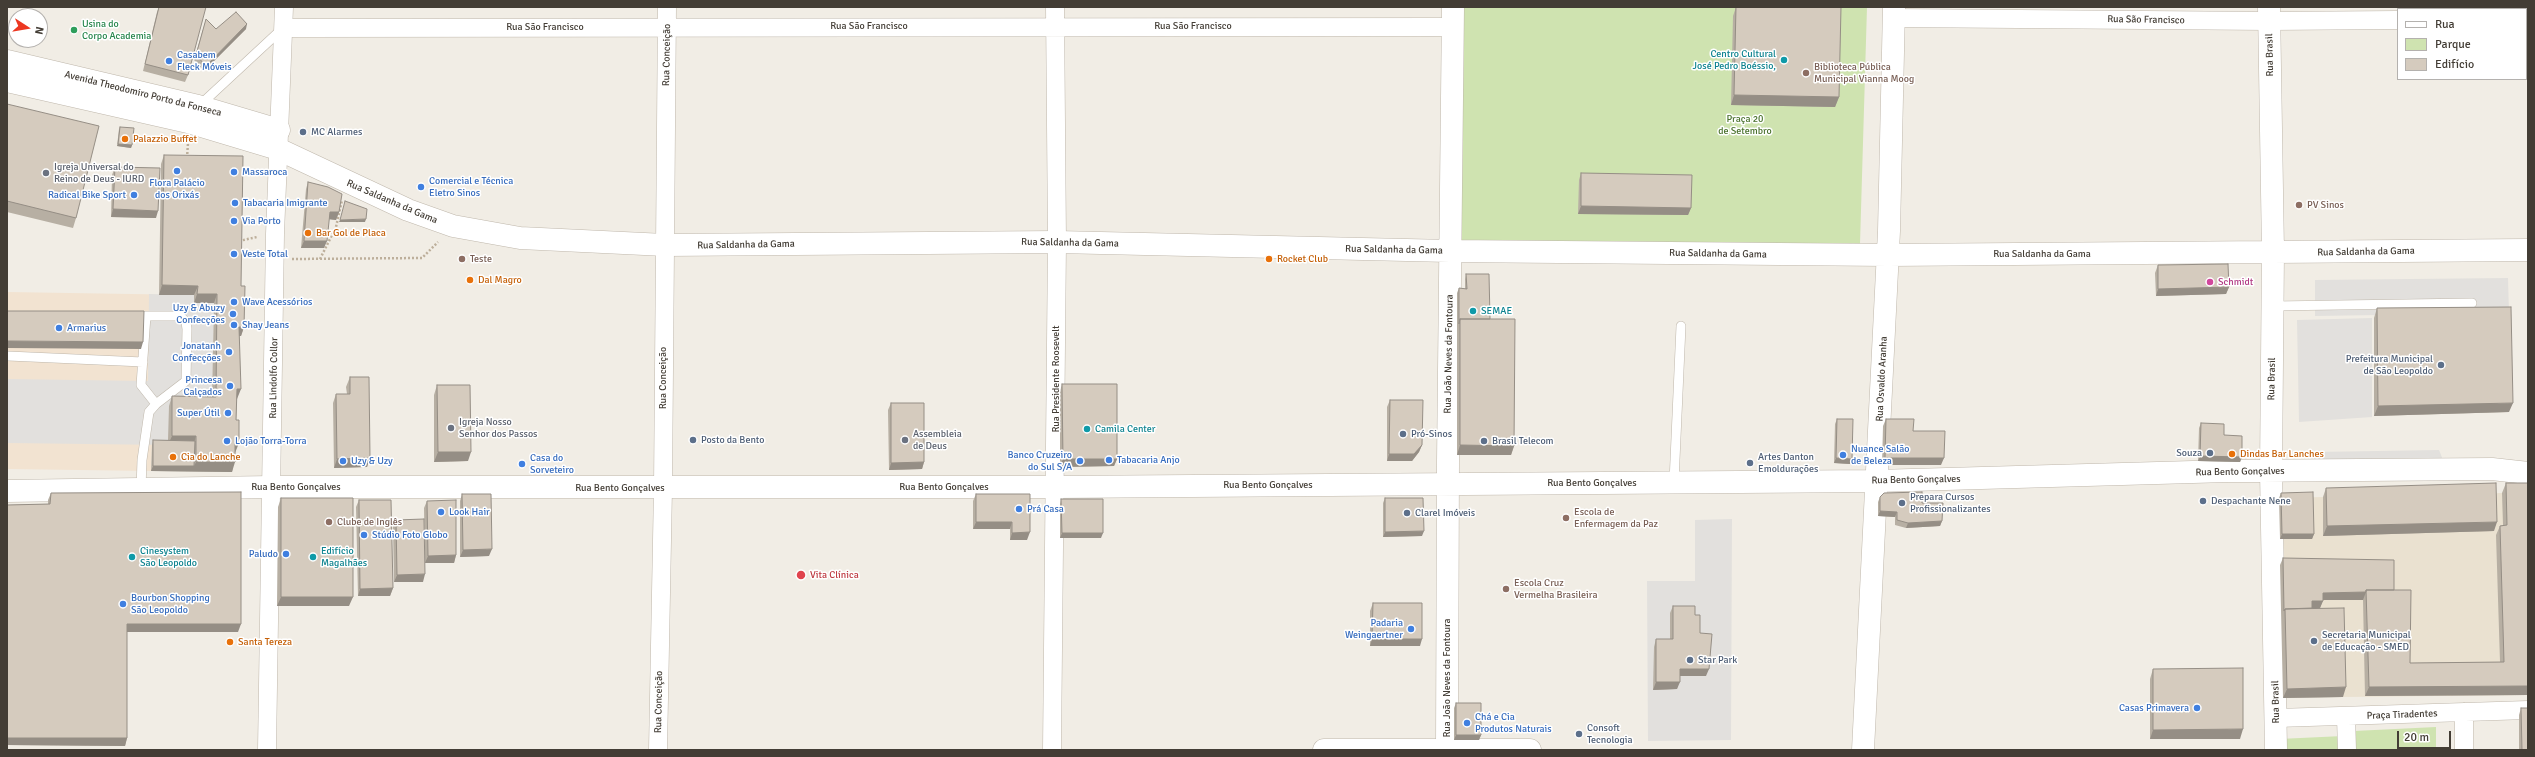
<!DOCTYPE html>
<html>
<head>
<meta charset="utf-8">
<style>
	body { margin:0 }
	#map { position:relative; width:2535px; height:757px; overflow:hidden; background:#f1ede5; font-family:Signika,sans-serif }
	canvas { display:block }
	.frame { position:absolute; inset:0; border:8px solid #433d35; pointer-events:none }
	.legend { position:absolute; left:2397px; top:8px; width:130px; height:72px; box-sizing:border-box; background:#fff; border:1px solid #b4b1ae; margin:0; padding:5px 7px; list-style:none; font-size:12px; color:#433d35 }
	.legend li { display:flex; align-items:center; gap:8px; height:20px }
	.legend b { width:20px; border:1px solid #b4b1ae }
	.north { position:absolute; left:8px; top:8px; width:40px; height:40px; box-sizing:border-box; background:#fff; border:1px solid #b4b1ae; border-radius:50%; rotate:102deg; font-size:11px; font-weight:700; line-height:16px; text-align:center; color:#433d35 }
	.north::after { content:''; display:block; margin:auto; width:14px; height:18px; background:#ec3721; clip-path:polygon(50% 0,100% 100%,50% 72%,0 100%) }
	.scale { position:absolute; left:2397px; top:731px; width:54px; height:18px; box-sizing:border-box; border:2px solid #433d35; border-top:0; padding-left:5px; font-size:12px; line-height:14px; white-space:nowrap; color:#433d35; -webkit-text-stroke:3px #fff; paint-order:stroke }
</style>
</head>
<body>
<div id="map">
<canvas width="2535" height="757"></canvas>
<div class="frame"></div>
<ul class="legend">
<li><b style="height:5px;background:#fff"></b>Rua</li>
<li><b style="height:11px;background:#cfe3b0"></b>Parque</li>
<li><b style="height:11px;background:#d5cbbe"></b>Edifício</li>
</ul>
<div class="north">N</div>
<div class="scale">20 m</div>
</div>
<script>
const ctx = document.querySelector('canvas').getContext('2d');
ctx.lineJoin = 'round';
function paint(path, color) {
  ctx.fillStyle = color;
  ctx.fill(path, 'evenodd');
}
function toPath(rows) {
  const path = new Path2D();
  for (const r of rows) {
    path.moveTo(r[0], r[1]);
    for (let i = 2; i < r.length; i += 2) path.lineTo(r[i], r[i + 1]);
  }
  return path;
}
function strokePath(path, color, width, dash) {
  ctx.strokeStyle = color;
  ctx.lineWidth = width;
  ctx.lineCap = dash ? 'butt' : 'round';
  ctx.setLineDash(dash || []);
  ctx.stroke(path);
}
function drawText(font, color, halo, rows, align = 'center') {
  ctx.font = font + ' Signika,sans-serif';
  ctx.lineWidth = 3;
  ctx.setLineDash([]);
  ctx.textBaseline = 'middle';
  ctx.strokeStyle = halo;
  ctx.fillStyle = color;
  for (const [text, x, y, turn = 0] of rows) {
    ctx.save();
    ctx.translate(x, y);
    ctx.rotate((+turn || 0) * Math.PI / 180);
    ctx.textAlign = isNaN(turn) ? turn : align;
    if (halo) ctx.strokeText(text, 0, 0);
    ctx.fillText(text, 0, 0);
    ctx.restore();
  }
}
const commercial = toPath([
	[7,292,194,295,194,303,214,303,168,445,152,445,151,471,7,469]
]);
const education = toPath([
	[2502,493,2528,695,2343,697,2341,617,2282,618,2279,498]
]);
const green = toPath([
	[1456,7,1867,7,1860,244,1453,241],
	[2436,727,2436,750,2355,750,2354,731],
	[2343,736,2344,750,2280,750,2279,739]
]);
const parking = toPath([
	[2508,278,2509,313,2315,316,2315,280],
	[149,294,194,295,194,303,214,303,212,406,168,445,7,443,7,379,148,381],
	[2372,318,2372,417,2299,422,2297,320],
	[2439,450,2445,465,2305,466,2315,452],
	[1732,519,1731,740,1648,741,1647,581,1695,581,1695,520]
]);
const path = toPath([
	[187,158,188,143],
	[239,241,257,237],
	[292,259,422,258,438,242],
	[320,259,336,227,342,200]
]);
const service = toPath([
	[199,106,282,29],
	[2273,306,2472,303],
	[132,316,180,316,186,322,187,329,186,381,156,404,149,412,142,460,141,489],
	[146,316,141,385,156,404],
	[8,356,143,362],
	[1674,482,1681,326]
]);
const minor = toPath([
	[1893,18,2269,21,2398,20],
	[2526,19,2528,19],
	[284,28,1453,27],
	[2464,712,2464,750],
	[2346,717,2347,750],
	[2277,718,2528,710],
	[267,750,275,234,284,7],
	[658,750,663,488,667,7],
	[1052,750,1057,242,1055,7]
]);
const tertiary = toPath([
	[2269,7,2273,252,2271,471,2276,750],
	[7,61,198,106,279,130],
	[7,81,188,122,278,149,408,210,453,226,520,238,665,245,1057,242,1450,251,1888,255,2528,250],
	[7,491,272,487,1055,487,1876,481,2228,471,2492,469,2528,473],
	[1447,748,1448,461,1453,7],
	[1324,750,1530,750],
	[1863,750,1889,231,1894,7]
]);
const wall = toPath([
	[159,7,188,75,185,82,143,71,157,12],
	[1736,7,1839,97,1835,107,1731,105,1733,16],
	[206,19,216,29,246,29,204,71,194,60],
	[7,104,76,218,73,228,7,212],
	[120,127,132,145,131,148,117,146,119,129],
	[164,155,241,286,244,327,241,336,239,336,235,453,232,472,151,471,152,445,153,440,168,440,169,406,172,396,212,397,214,303,194,303,194,295,159,295,161,164],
	[115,167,156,218,111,217,112,175],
	[1581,173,1691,208,1688,215,1578,214,1579,180],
	[308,182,339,212,336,220,329,219,324,248,301,248,306,189],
	[2158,265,2229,287,2226,294,2156,296,2155,273],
	[1466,274,1490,319,1514,446,1511,455,1457,455,1457,293,1459,288,1465,289,1465,279],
	[2377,308,2509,412,2374,416,2374,318],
	[350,377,370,458,367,467,334,468,333,403,336,394,347,394,346,387],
	[1062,384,1117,459,1114,466,1060,467,1060,391],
	[437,385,468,461,434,462,434,395],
	[1390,400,1422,445,1419,452,1412,461,1387,461,1387,407],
	[891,403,924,462,922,469,889,470,888,410],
	[1837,419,1850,464,1834,463,1835,424],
	[1886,419,1913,431,1941,465,1882,465,1883,426],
	[2201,423,2224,435,2242,457,2240,462,2198,461,2199,428],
	[2506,483,2528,695,2365,696,2363,600,2323,600,2320,608,2343,697,2283,698,2280,565,2283,558,2394,590,2410,663,2500,662,2496,535,2500,526,2503,525,2502,493],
	[2326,488,2494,531,2323,536,2323,497],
	[51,493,238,632,127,632,127,738,125,746,7,745,7,505,48,504,48,500],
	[2281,493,2314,534,2312,539,2280,539,2279,498],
	[462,494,489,556,460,557,460,501],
	[976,494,1030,494,1027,540,1010,540,1010,529,973,529,973,501],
	[1880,497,1922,503,1942,521,1940,526,1906,528,1895,525,1895,517,1878,516,1878,502],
	[281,498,349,606,277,606,278,507],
	[1385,498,1422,536,1383,537,1383,503],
	[1061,499,1101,538,1060,538,1060,504],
	[359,500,393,588,390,596,358,596,356,507],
	[427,501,456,555,454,563,425,563,424,508],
	[396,520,423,582,394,582,393,527],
	[1373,603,1420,646,1370,646,1370,611],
	[1673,606,1695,615,1700,633,1706,676,1680,676,1677,689,1653,690,1654,647,1656,639,1670,639,1670,613],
	[2153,669,2240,739,2150,739,2150,679],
	[1456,703,1481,735,1479,740,1454,740,1454,708],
	[2521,708,2528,750,2519,750,2519,715]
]);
const shadedWall = toPath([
	[247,24,246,29,204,71,206,66],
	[1734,95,1839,97,1835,107,1731,105],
	[118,144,132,145,131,148,117,146],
	[1581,206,1691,208,1688,215,1578,214],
	[113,209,158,211,156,218,111,217],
	[330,212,339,212,336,220,327,219],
	[366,219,365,222,339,222,340,220],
	[304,241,327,241,324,248,301,248],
	[162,285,198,286,194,295,159,295],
	[2229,287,2226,294,2156,296,2158,289],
	[197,294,217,294,214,303,194,303],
	[239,327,244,327,241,336,235,336],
	[7,341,143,342,141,349,7,348],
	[237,389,241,389,237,399,233,399],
	[2513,403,2509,412,2374,416,2378,406],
	[172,436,196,436,193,446,168,445],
	[235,443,239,443,235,453],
	[1422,445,1419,452,1412,461,1387,461,1389,454],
	[1460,445,1514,446,1511,455,1457,455],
	[438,452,471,452,468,461,434,462],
	[2200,456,2242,457,2240,462,2198,461],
	[370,458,367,467,334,468,337,459],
	[1836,458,1852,459,1850,464,1834,463],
	[1885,458,1944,458,1941,465,1882,465],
	[1063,459,1117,459,1114,466,1060,467],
	[196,462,235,462,232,472,151,471,153,466,194,466],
	[924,462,922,469,889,470,891,463],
	[1880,511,1897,512,1895,517,1878,516],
	[1942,521,1940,526,1906,528,1908,523],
	[976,522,1012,522,1010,529,973,529],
	[2497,522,2494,531,2323,536,2327,526],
	[1424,531,1422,536,1383,537,1385,532],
	[1030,532,1027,540,1010,540,1012,533],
	[1062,533,1103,533,1101,538,1060,538],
	[2282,534,2314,534,2312,539,2280,539],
	[492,549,489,556,460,557,463,550],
	[456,555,454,563,425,563,428,556],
	[425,574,423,582,394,582,397,575],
	[393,588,390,596,358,596,360,589],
	[2366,592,2363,600,2320,600,2323,593],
	[281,597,353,597,349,606,277,606],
	[2312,601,2323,601,2320,608,2309,608],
	[127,624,241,624,238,632,125,632],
	[1372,639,1422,639,1420,646,1370,646],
	[1680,669,1709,669,1706,676,1677,676],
	[1656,682,1680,682,1677,689,1653,690],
	[2528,686,2528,695,2365,696,2369,687],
	[2346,687,2343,697,2283,698,2287,689],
	[2243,729,2240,739,2150,739,2153,730],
	[1456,735,1481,735,1479,740,1454,740],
	[7,738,127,738,125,746,7,745]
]);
const building = toPath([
	[159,7,206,7,188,75,145,64,159,7],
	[1736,7,1841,7,1839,97,1734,95,1736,7],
	[236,12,247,24,206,66,196,55,206,19,216,29,236,12],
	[7,104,99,126,76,218,7,201,7,104],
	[120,127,134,128,132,145,118,144,120,127],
	[164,155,243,156,241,286,245,286,244,327,239,327,241,389,237,389,236,420,239,420,239,443,235,443,235,462,196,462,196,436,172,436,172,396,216,397,217,294,197,294,198,286,162,285,164,155],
	[115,167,160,168,158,211,113,209,115,167],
	[1581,173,1692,175,1691,208,1581,206,1581,173],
	[308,182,328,187,342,194,339,212,330,212,327,241,304,241,308,182],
	[345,201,367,209,366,219,340,220,345,201],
	[2228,264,2229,287,2158,289,2158,265,2228,264],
	[1466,274,1489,274,1490,319,1460,319,1459,324,1459,288,1467,289,1466,274],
	[2511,307,2513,403,2378,406,2377,308,2511,307],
	[7,311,144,311,143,342,7,341,7,311],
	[1460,319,1515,319,1514,446,1460,445,1460,319],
	[350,377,369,377,370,458,337,459,336,394,350,394,350,377],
	[1062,384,1117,384,1117,459,1063,459,1062,384],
	[437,385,470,385,471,452,438,452,437,385],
	[1390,400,1423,400,1422,445,1414,454,1389,454,1390,400],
	[891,403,924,403,924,462,891,463,891,403],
	[1837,419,1853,419,1852,459,1836,458,1837,419],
	[1886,419,1914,419,1913,431,1945,431,1944,458,1885,458,1886,419],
	[2201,423,2224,424,2224,435,2242,436,2242,457,2200,456,2201,423],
	[153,440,195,441,194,466,153,466,153,440],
	[2496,483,2497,522,2327,526,2326,488,2496,483],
	[2506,483,2528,483,2528,686,2369,687,2366,590,2411,590,2410,663,2504,662,2500,526,2507,525,2506,483],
	[241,492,241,624,127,624,127,738,7,738,7,505,50,504,51,493,241,492],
	[1922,492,1922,503,1943,503,1942,521,1908,523,1897,520,1897,512,1880,511,1880,497,1884,493,1922,492],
	[2313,492,2314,534,2282,534,2281,493,2313,492],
	[462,494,491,494,492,549,463,550,462,494],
	[976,494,1030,494,1030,532,1012,533,1012,522,976,522,976,494],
	[281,498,353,498,353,597,281,597,281,498],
	[1385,498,1423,498,1424,531,1385,532,1385,498],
	[1061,499,1103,499,1103,533,1062,533,1061,499],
	[359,500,391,500,393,588,360,589,359,500],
	[456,500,456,555,428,556,427,501,456,500],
	[424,519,425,574,397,575,396,520,424,519],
	[2283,558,2394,560,2394,590,2366,590,2366,592,2323,593,2323,601,2312,601,2312,608,2285,609,2284,611,2283,558],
	[1373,603,1422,603,1422,639,1372,639,1373,603],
	[1673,606,1695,606,1695,615,1700,615,1700,633,1712,634,1709,669,1680,669,1680,682,1656,682,1656,639,1673,639,1673,606],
	[2344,608,2346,687,2287,689,2285,609,2344,608],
	[2243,668,2243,729,2153,730,2153,669,2243,668],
	[1456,703,1481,703,1481,735,1456,735,1456,703],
	[2521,708,2528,708,2528,750,2522,750,2521,708]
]);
const markers = [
	[74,30,4,"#2e9e5b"],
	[1784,60,4,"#0f9aa8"],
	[169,61,4,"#3f7fe0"],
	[1806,73,4,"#8d6e63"],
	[303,132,4,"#5c6f8a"],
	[125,139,4,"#e8710a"],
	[177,171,4,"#3f7fe0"],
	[234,172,4,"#3f7fe0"],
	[46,173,4,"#6b7280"],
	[421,187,4,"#3f7fe0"],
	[134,195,4,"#3f7fe0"],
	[235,203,4,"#3f7fe0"],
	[2299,205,4,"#8d6e63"],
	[234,221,4,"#3f7fe0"],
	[308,233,4,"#e8710a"],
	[234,254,4,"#3f7fe0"],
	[462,259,4,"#8d6e63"],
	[1269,259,4,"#e8710a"],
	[470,280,4,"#e8710a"],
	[2210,282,4,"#d1479c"],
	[234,302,4,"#3f7fe0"],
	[1473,311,4,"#0f9aa8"],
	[233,314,4,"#3f7fe0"],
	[234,325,4,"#3f7fe0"],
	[59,328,4,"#3f7fe0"],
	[229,352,4,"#3f7fe0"],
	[2441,365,4,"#5c6f8a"],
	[230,386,4,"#3f7fe0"],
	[228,413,4,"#3f7fe0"],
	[451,428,4,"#6b7280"],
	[1087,429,4,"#0f9aa8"],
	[1403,434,4,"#5c6f8a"],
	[693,440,4,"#5c6f8a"],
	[905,440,4,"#6b7280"],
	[227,441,4,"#3f7fe0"],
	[1484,441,4,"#5c6f8a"],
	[2210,453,4,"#5c6f8a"],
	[2232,454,4,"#e8710a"],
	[1843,455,4,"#3f7fe0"],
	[173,457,4,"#e8710a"],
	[1109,460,4,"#3f7fe0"],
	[343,461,4,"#3f7fe0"],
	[1080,461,4,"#3f7fe0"],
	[1750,463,4,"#5c6f8a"],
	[522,464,4,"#3f7fe0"],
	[2203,501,4,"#5c6f8a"],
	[1902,503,4,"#5c6f8a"],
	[1019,509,4,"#3f7fe0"],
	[441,512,4,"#3f7fe0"],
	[1407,513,4,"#5c6f8a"],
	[1566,518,4,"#8d6e63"],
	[329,522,4,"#8d6e63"],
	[364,535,4,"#3f7fe0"],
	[286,554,4,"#3f7fe0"],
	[132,557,4,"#0f9aa8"],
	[313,557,4,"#0f9aa8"],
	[801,575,5,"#e0444e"],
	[1506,589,4,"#8d6e63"],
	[123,604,4,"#3f7fe0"],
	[1411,629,4,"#3f7fe0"],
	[2314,641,4,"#5c6f8a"],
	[230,642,4,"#e8710a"],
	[1690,660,4,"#5c6f8a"],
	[2197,708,4,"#3f7fe0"],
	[1467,723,4,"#3f7fe0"],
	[1579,734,4,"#5c6f8a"]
];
const streetNames = [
	["Rua São Francisco",2146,20,1],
	["Rua São Francisco",869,26],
	["Rua São Francisco",1193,26],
	["Rua São Francisco",545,27],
	["Rua Conceição",667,55,-89],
	["Rua Brasil",2270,55,-91],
	["Avenida Theodomiro Porto da Fonseca",143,94,14],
	["Rua Saldanha da Gama",392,202,23],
	["Rua Saldanha da Gama",1070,243,1],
	["Rua Saldanha da Gama",746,245,-1],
	["Rua Saldanha da Gama",1394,250,1],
	["Rua Saldanha da Gama",2366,252,-1],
	["Rua Saldanha da Gama",1718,254,1],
	["Rua Saldanha da Gama",2042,254],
	["Rua João Neves da Fontoura",1449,354,-89],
	["Rua Lindolfo Collor",274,378,-89],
	["Rua Conceição",663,378,-90],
	["Rua Presidente Roosevelt",1056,379,-90],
	["Rua Osvaldo Aranha",1882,379,-87],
	["Rua Brasil",2272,379,-89],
	["Rua Bento Gonçalves",2240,472,-1],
	["Rua Bento Gonçalves",1916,480,-1],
	["Rua Bento Gonçalves",1592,483],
	["Rua Bento Gonçalves",1268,485],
	["Rua Bento Gonçalves",296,487],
	["Rua Bento Gonçalves",944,487],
	["Rua Bento Gonçalves",620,488],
	["Rua João Neves da Fontoura",1447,678,-90],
	["Rua Conceição",659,702,-89],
	["Rua Brasil",2276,702,-91],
	["Praça Tiradentes",2402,715,-2]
];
const leisureNames = [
	["Usina do",82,24],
	["Corpo Academia",82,36]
];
const cultureNames = [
	["Centro Cultural",1776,54,"right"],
	["José Pedro Boéssio,",1776,66,"right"],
	["SEMAE",1481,311],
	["Camila Center",1095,429],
	["Cinesystem",140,551],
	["São Leopoldo",140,563],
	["Edifício",321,551],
	["Magalhães",321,563]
];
const shopNames = [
	["Casabem",177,55],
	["Fleck Móveis",177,67],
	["Massaroca",242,172],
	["Comercial e Técnica",429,181],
	["Eletro Sinos",429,193],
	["Flora Palácio",177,183,"center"],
	["dos Orixás",177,195,"center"],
	["Radical Bike Sport",126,195,"right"],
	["Tabacaria Imigrante",243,203],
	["Via Porto",242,221],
	["Veste Total",242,254],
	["Wave Acessórios",242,302],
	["Uzy & Abuzy",225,308,"right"],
	["Confecções",225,320,"right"],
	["Shay Jeans",242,325],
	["Armarius",67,328],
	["Jonatanh",221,346,"right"],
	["Confecções",221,358,"right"],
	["Princesa",222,380,"right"],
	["Calçados",222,392,"right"],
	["Super Útil",220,413,"right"],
	["Lojão Torra-Torra",235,441],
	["Nuance Salão",1851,449],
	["de Beleza",1851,461],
	["Banco Cruzeiro",1072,455,"right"],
	["do Sul S/A",1072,467,"right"],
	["Casa do",530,458],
	["Sorveteiro",530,470],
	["Tabacaria Anjo",1117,460],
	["Uzy & Uzy",351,461],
	["Prá Casa",1027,509],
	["Look Hair",449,512],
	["Stúdio Foto Globo",372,535],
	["Paludo",278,554,"right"],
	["Bourbon Shopping",131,598],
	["São Leopoldo",131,610],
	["Padaria",1403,623,"right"],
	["Weingaertner",1403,635,"right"],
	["Casas Primavera",2189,708,"right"],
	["Chá e Cia",1475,717],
	["Produtos Naturais",1475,729]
];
const educationNames = [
	["Biblioteca Pública",1814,67],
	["Municipal Vianna Moog",1814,79],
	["PV Sinos",2307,205],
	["Teste",470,259],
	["Escola de",1574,512],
	["Enfermagem da Paz",1574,524],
	["Clube de Inglês",337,522],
	["Escola Cruz",1514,583],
	["Vermelha Brasileira",1514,595]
];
const parkNames = [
	["Praça 20",1745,119],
	["de Setembro",1745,131]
];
const serviceNames = [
	["MC Alarmes",311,132],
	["Prefeitura Municipal",2433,359,"right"],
	["de São Leopoldo",2433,371,"right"],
	["Pró-Sinos",1411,434],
	["Posto da Bento",701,440],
	["Brasil Telecom",1492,441],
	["Souza",2202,453,"right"],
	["Artes Danton",1758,457],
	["Emoldurações",1758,469],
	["Prepara Cursos",1910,497],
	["Profissionalizantes",1910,509],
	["Despachante Nene",2211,501],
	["Clarel Imóveis",1415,513],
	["Secretaria Municipal",2322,635],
	["de Educação - SMED",2322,647],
	["Star Park",1698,660],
	["Consoft",1587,728],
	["Tecnologia",1587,740]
];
const foodNames = [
	["Palazzio Buffet",133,139],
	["Bar Gol de Placa",316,233],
	["Rocket Club",1277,259],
	["Dal Magro",478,280],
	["Dindas Bar Lanches",2240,454],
	["Cia do Lanche",181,457],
	["Santa Tereza",238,642]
];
const worshipNames = [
	["Igreja Universal do",54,167],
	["Reino de Deus - IURD",54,179],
	["Igreja Nosso",459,422],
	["Senhor dos Passos",459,434],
	["Assembleia",913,434],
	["de Deus",913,446]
];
const hotelNames = [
	["Schmidt",2218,282]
];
const healthNames = [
	["Vita Clínica",810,575]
];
paint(commercial, '#f2e3d1');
paint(education, '#eae1d0');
paint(green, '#cfe3b0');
paint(parking, '#e2e0dd');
strokePath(service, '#bfb7ab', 10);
strokePath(minor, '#bfb7ab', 19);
strokePath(tertiary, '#bfb7ab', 23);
strokePath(path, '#bdaf9b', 2.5, [2, 2]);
strokePath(service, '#fff', 9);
strokePath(minor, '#fff', 18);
strokePath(tertiary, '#fff', 22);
paint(wall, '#b7afa3');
paint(shadedWall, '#958e85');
paint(building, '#d5cbbe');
strokePath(building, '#958e85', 1);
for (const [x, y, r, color] of markers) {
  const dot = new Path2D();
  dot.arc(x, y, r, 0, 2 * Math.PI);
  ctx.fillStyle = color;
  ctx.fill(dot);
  strokePath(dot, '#fff', 1.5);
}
drawText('10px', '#433d35', '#fff', streetNames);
drawText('10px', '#27864d', '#fff', leisureNames, 'left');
drawText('10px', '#0d838f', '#fff', cultureNames, 'left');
drawText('10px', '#366cbe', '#fff', shopNames, 'left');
drawText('10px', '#785e54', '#fff', educationNames, 'left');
drawText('10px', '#49712c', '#fff', parkNames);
drawText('10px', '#4e5e75', '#fff', serviceNames, 'left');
drawText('10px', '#c56008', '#fff', foodNames, 'left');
drawText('10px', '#5b616d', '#fff', worshipNames, 'left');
drawText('10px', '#b23c85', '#fff', hotelNames, 'left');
drawText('10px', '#be3a42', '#fff', healthNames, 'left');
</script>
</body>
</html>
